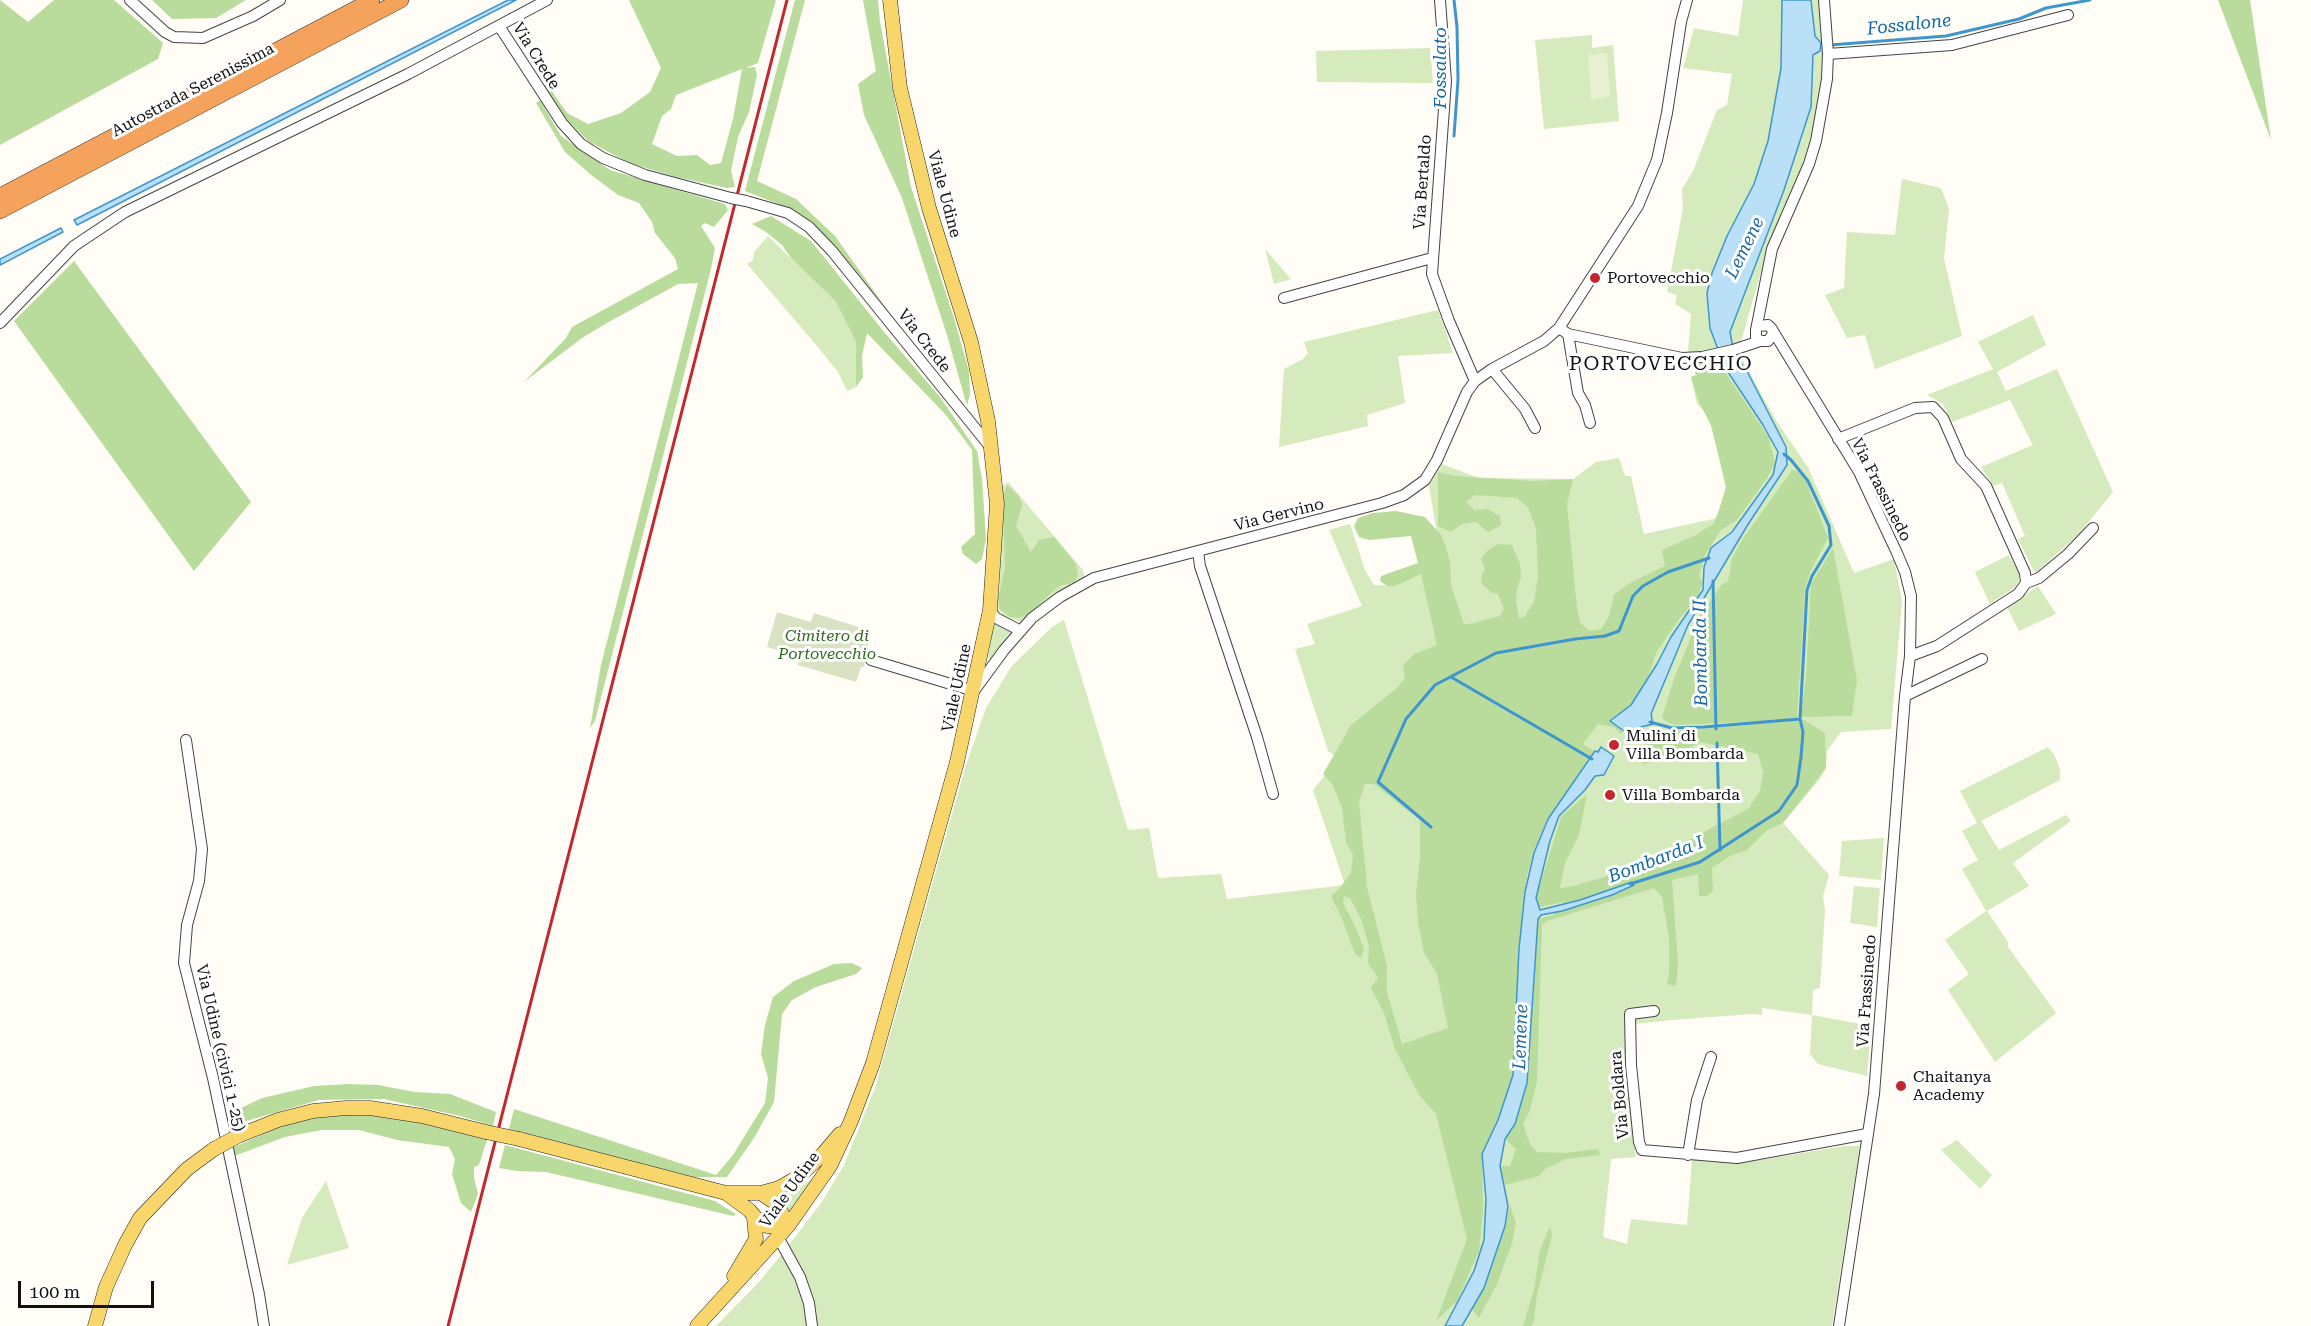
<!DOCTYPE html>
<html>
<head>
<meta charset="utf-8">
<style>
	body { margin:0 }
	#map { position:relative; width:2311px; height:1326px; overflow:hidden; background:#fffdf5; font-family:"Roboto Serif",serif }
	canvas { display:block }
	.scale { position:absolute; left:18px; top:1281px; width:136px; height:27px; box-sizing:border-box; border:3px solid #111; border-top:0; padding-left:8px; font-size:18px; line-height:21px; white-space:nowrap; color:#111; -webkit-text-stroke:4px #fff; paint-order:stroke }
</style>
</head>
<body>
<div id="map">
<canvas width="2311" height="1326"></canvas>
<div class="scale">100 m</div>
</div>
<script>
const ctx = document.querySelector('canvas').getContext('2d');
ctx.lineJoin = 'round';
function paint(path, color) {
  ctx.fillStyle = color;
  ctx.fill(path, 'evenodd');
}
function toPath(rows) {
  const path = new Path2D();
  for (const r of rows) {
    path.moveTo(r[0], r[1]);
    for (let i = 2; i < r.length; i += 2) path.lineTo(r[i], r[i + 1]);
  }
  return path;
}
function strokePath(path, color, width, dash) {
  ctx.strokeStyle = color;
  ctx.lineWidth = width;
  ctx.lineCap = dash ? 'butt' : 'round';
  ctx.setLineDash(dash || []);
  ctx.stroke(path);
}
function drawText(font, color, halo, rows, align = 'center') {
  ctx.font = font + ' "Roboto Serif",serif';
  ctx.lineWidth = 6;
  ctx.setLineDash([]);
  ctx.textBaseline = 'middle';
  ctx.strokeStyle = halo;
  ctx.fillStyle = color;
  for (const [text, x, y, turn = 0] of rows) {
    ctx.save();
    ctx.translate(x, y);
    ctx.rotate((+turn || 0) * Math.PI / 180);
    ctx.textAlign = isNaN(turn) ? turn : align;
    if (halo) ctx.strokeText(text, 0, 0);
    ctx.fillText(text, 0, 0);
    ctx.restore();
  }
}
const green = toPath([
	[1743,0,1821,0,1824,51,1822,87,1812,137,1793,192,1768,248,1738,352,1777,422,1808,467,1854,573,1894,559,1902,601,1891,729,1841,732,1827,751,1826,768,1819,780,1783,823,1829,875,1823,896,1825,910,1820,988,1813,990,1812,1015,1871,1026,1867,1076,1818,1064,1810,1054,1812,1015,1762,1008,1762,1015,1752,1014,1672,1020,1625,1025,1625,1064,1636,1157,1611,1159,1603,1237,1627,1244,1631,1219,1687,1225,1692,1159,1742,1163,1844,1146,1860,1146,1832,1326,716,1326,758,1283,781,1255,822,1202,844,1165,875,1088,965,768,986,708,1011,667,1053,626,1064,620,1128,830,1149,828,1158,878,1221,874,1227,899,1345,885,1313,790,1339,758,1328,751,1295,649,1315,644,1307,624,1362,606,1329,530,1350,524,1365,570,1374,585,1396,586,1421,574,1424,583,1444,576,1429,486,1442,464,1479,478,1573,479,1596,462,1619,458,1625,476,1631,476,1644,534,1731,515,1721,463,1729,460,1716,444,1711,425,1703,410,1697,404,1691,377,1696,375,1688,351,1691,314,1675,304,1677,295,1667,292,1683,208,1682,189,1693,171,1717,110,1727,105,1732,74,1683,68,1694,28,1738,36],
	[1592,35,1592,48,1613,45,1619,121,1544,129,1535,40],
	[1430,48,1433,83,1317,82,1316,51],
	[1902,179,1941,188,1949,209,1944,258,1962,336,1875,369,1865,335,1847,338,1825,295,1844,288,1847,232,1895,235],
	[768,236,836,302,856,342,856,387,847,391,838,372,817,346,747,264,753,260,754,252],
	[1265,249,1291,279,1274,284],
	[1438,310,1453,353,1398,356,1405,403,1367,415,1368,426,1279,447,1284,369,1303,359,1308,353,1304,342],
	[2033,315,2046,345,1997,372,2006,391,2057,369,2113,492,2078,535,2035,573,2018,539,2025,536,2002,483,1993,486,1981,467,2033,445,2010,400,1952,422,1943,404,1927,395,1993,369,1978,342],
	[1008,482,1083,570,1085,578,1022,622,1003,616,999,609,1002,487],
	[2009,555,2019,573,2019,580,2015,587,1990,604,1975,572],
	[2038,586,2056,614,2019,631,2007,607],
	[994,623,1011,630,1012,634,994,659,989,659,988,657],
	[2048,747,2055,756,2060,770,2060,780,1981,821,1999,850,2066,815,2071,821,2013,863,2029,886,1987,911,2008,942,2008,947,2056,1013,1995,1062,1948,990,1969,974,1945,940,1986,911,1962,869,1978,860,1962,831,1977,823,1960,791],
	[1884,838,1881,880,1839,876,1842,841],
	[1854,886,1880,888,1877,927,1850,923],
	[1957,1140,1992,1175,1980,1189,1941,1150],
	[819,1174,790,1216,783,1201,776,1198,795,1191],
	[326,1181,349,1248,287,1265,302,1218]
]);
const forest = toPath([
	[0,0,28,22,54,0,114,0,163,43,158,59,0,145],
	[152,0,246,0,216,18,172,19],
	[629,0,776,0,758,63,746,68,755,67,757,75,749,112,738,137,731,171,735,187,727,188,676,177,629,163,588,141,561,113,543,85,547,84,567,113,588,124,621,113,650,92,661,68],
	[742,69,733,119,721,163,710,165,697,155,677,156,652,144,662,116,671,109,676,95],
	[795,0,805,0,757,181,796,199,835,236,903,332,825,236,791,209,745,191],
	[863,0,878,0,880,22,911,187,954,318,969,371,970,394,967,406,947,335,902,198,864,115,858,84,876,71],
	[2218,0,2250,0,2271,140],
	[540,100,561,136,610,170,725,204,728,210,714,227,705,223,701,226,715,248,711,269,595,721,590,728,601,665,698,283,678,284,605,324,582,338,524,382,566,338,572,327,678,269,675,258,655,233,652,222,639,203,618,195,590,174,565,152,536,103],
	[771,216,811,241,885,333,940,397,977,451,982,479,986,539,982,559,976,564,963,554,961,547,975,534,972,450,946,415,867,333,862,356,863,377,856,387,856,342,836,302,791,258,782,245,766,232,752,224],
	[74,261,251,502,194,571,14,321],
	[1694,369,1725,372,1769,438,1775,463,1767,478,1737,520,1721,530,1705,555,1699,576,1703,582,1698,597,1680,618,1657,651,1639,703,1621,734,1614,727,1598,724,1583,744,1594,751,1547,819,1533,853,1527,876,1519,949,1513,1075,1496,1123,1482,1154,1483,1212,1479,1251,1457,1301,1436,1321,1467,1239,1436,1114,1419,1095,1395,1049,1384,1013,1371,988,1378,978,1368,963,1369,947,1362,921,1350,898,1344,896,1343,903,1355,926,1364,949,1361,958,1355,954,1343,921,1331,896,1338,890,1351,873,1353,855,1346,842,1342,807,1332,784,1323,774,1351,725,1397,688,1405,678,1403,666,1414,654,1437,645,1421,574,1396,586,1387,586,1380,581,1381,576,1418,563,1411,536,1369,540,1359,537,1354,526,1358,518,1373,513,1396,511,1425,517,1441,535,1446,547,1450,562,1451,585,1464,624,1470,624,1500,616,1504,609,1498,594,1492,593,1482,584,1481,577,1485,569,1481,559,1488,550,1498,544,1512,545,1520,564,1521,578,1517,588,1516,601,1519,618,1524,617,1534,602,1538,576,1536,529,1528,507,1517,498,1475,495,1466,502,1474,510,1487,509,1500,516,1501,525,1488,532,1476,522,1462,524,1451,532,1438,526,1438,472,1456,476,1534,481,1573,479,1567,504,1577,607,1580,622,1589,631,1601,629,1609,616,1614,595,1630,583,1665,566,1662,550,1696,535,1714,523,1719,510,1726,487,1711,425,1698,400,1691,377,1696,375],
	[1365,784,1374,784,1420,820,1420,858,1416,894,1418,923,1424,953,1437,974,1448,1028,1402,1044,1387,992,1387,966,1367,887,1359,801],
	[1792,470,1798,471,1806,481,1828,538,1811,570,1805,588,1797,720,1804,720,1825,733,1826,768,1783,823,1767,830,1747,850,1730,856,1712,868,1713,891,1707,896,1699,896,1698,874,1672,880,1678,964,1676,986,1667,984,1669,973,1669,938,1662,897,1654,888,1547,921,1542,925,1537,1082,1530,1110,1523,1124,1526,1133,1531,1146,1537,1152,1565,1153,1598,1149,1600,1155,1566,1159,1545,1169,1539,1176,1505,1185,1500,1166,1510,1166,1516,1149,1507,1141,1507,1136,1515,1124,1538,919,1553,915,1564,902,1539,907,1536,898,1561,817,1587,794,1579,835,1565,863,1560,888,1574,886,1634,868,1748,809,1760,791,1763,772,1758,754,1701,742,1664,760,1643,764,1637,748,1681,731,1795,720,1674,725,1665,721,1662,717,1674,679,1699,617,1722,584,1728,582,1732,558,1742,540],
	[1007,485,1019,496,1022,505,1016,526,1031,552,1039,540,1054,537,1076,564,1078,576,1074,582,1060,586,1051,593,1030,614,1019,618,1011,617,999,609,998,599,1005,568,1003,497],
	[1833,548,1857,680,1852,716,1801,717,1806,676,1811,584],
	[852,963,862,968,856,974,816,987,792,1000,782,1014,774,1102,754,1138,727,1177,693,1177,509,1129,514,1109,716,1175,733,1155,765,1103,768,1078,761,1054,765,1025,773,997,794,981,834,964],
	[349,1084,378,1085,415,1092,450,1094,496,1112,493,1126,460,1116,384,1099,319,1100,236,1124,233,1118,239,1109,262,1098,314,1086],
	[367,1113,419,1121,487,1140,479,1165,474,1167,474,1178,478,1194,471,1212,461,1203,452,1174,455,1159,449,1147,397,1140,359,1130,322,1130,285,1137,234,1156,232,1148,286,1124,328,1115],
	[505,1145,715,1201,736,1214,733,1216,546,1172,517,1171,499,1168],
	[1510,1205,1516,1223,1512,1243,1497,1284,1479,1318,1472,1309,1484,1288,1505,1226],
	[1550,1226,1552,1235,1537,1295,1534,1320,1531,1326,1523,1326,1534,1290,1540,1250]
]);
const cemetery = toPath([
	[777,612,811,622,814,613,871,631,864,667,861,667,856,682,798,665,800,657,767,647]
]);
const pitch = toPath([
	[1607,53,1610,97,1591,100,1588,55]
]);
const water = toPath([
	[508,0,516,0,77,225,74,220,508,0],
	[1782,0,1811,0,1815,36,1821,43,1820,51,1813,55,1811,107,1784,190,1730,332,1734,353,1748,373,1786,447,1787,465,1747,526,1688,625,1651,714,1653,724,1641,727,1634,738,1610,721,1631,705,1657,664,1671,637,1703,590,1704,567,1711,548,1732,532,1773,475,1778,452,1763,425,1724,366,1710,328,1707,293,1712,273,1727,236,1754,184,1768,141,1781,68,1782,0],
	[61,228,63,232,0,265,0,259,61,228],
	[1601,747,1614,756,1604,775,1595,776,1585,790,1559,816,1550,841,1536,898,1540,910,1580,900,1632,882,1634,885,1612,895,1562,911,1541,915,1538,919,1527,1083,1515,1124,1505,1139,1500,1166,1508,1206,1505,1226,1484,1288,1462,1326,1445,1326,1474,1271,1484,1240,1486,1199,1482,1154,1498,1120,1513,1075,1519,949,1525,892,1534,853,1548,819,1595,751,1598,752,1601,747]
]);
const stream = toPath([
	[1830,45,1946,36,2019,19,2046,8,2090,0],
	[1454,136,1458,80,1457,27,1454,0],
	[1784,454,1791,460,1808,481,1829,526,1831,545,1812,576,1807,590,1800,719],
	[1713,581,1716,729],
	[1451,677,1592,759],
	[1717,743,1720,850],
	[1431,827,1378,782,1406,719,1435,685,1496,653,1575,639,1605,636,1619,631,1633,596,1643,586,1668,572,1709,558],
	[1630,884,1700,862,1779,811,1797,785,1801,757,1803,732,1800,719,1704,727,1672,728,1650,722]
]);
const minor = toPath([
	[130,0,165,32,174,37,203,38,253,16,280,0],
	[1440,0,1446,81,1432,274,1449,321,1475,381],
	[499,26,562,123,581,144,603,158,645,175,731,198],
	[1828,54,1952,45,2068,15],
	[746,201,788,213,809,227,832,251,992,449],
	[1284,298,1432,258],
	[0,323,74,246,125,212,408,74,547,0],
	[1559,328,1568,334,1682,358,1702,357,1733,350,1760,341,1768,341,1773,334,1772,329,1768,325,1759,326,1756,330,1756,337,1760,341],
	[1756,330,1772,249,1809,164,1816,141,1827,79,1828,54,1824,0],
	[1773,331,1859,472,1897,553,1905,572,1911,596,1910,656,1905,696,1874,1094,1839,1326],
	[1568,334,1578,393,1585,405,1590,423],
	[1492,369,1525,409,1535,428],
	[1838,439,1915,408,1933,407,1943,418,1961,459,1986,486,2025,573,2026,583],
	[1198,551,1200,566,1257,737,1273,794],
	[990,610,996,618,1021,631],
	[1910,656,1937,646,2018,594,2026,583,2039,578,2068,554,2093,528],
	[871,660,974,691,1004,650,1032,618,1060,597,1094,578,1382,503,1404,495,1425,480,1437,460,1467,392,1475,381,1492,369,1544,341,1559,328,1638,206,1657,160,1667,113,1681,22,1687,0],
	[1905,696,1982,659],
	[186,740,202,849,199,881,187,925,184,963,213,1078,259,1294,264,1326],
	[1654,1011,1630,1014,1631,1065,1639,1142,1642,1150,1737,1158,1867,1134],
	[1688,1155,1697,1100,1711,1057],
	[778,1237,800,1277,809,1303,812,1326]
]);
const major = toPath([
	[240,1135,278,1120,313,1111,346,1108,370,1108,422,1116,486,1132],
	[519,1139,726,1193,761,1193,779,1188,798,1177,822,1155,840,1134],
	[726,1193,749,1210,762,1225,774,1227,788,1226],
	[761,1193,777,1204,788,1226],
	[734,1276,756,1239,754,1218],
	[95,1326,106,1287,125,1245,140,1218,187,1169,214,1149],
	[697,1326,788,1226,830,1166,851,1121,873,1063,957,762,990,610,997,504,988,421,971,342,929,208,900,88,890,0]
]);
const highway = toPath([
	[0,196,372,0],
	[0,211,401,0]
]);
const rail = toPath([
	[448,1326,787,0]
]);
const minorBridge = toPath([
	[731,198,746,201]
]);
const majorBridge = toPath([
	[486,1132,519,1139],
	[214,1149,240,1135]
]);
const markers = [
	[1595,278,6,"#c4262e"],
	[1614,745,6,"#c4262e"],
	[1610,795,6,"#c4262e"],
	[1901,1086,6,"#c4262e"]
];
const streetNames = [
	["Via Crede",536,56,58],
	["Autostrada Serenissima",193,90,-28],
	["Via Bertaldo",1423,182,-86],
	["Viale Udine",944,194,75],
	["Via Crede",924,341,52],
	["Via Frassinedo",1881,490,63],
	["Via Gervino",1279,515,-14],
	["Viale Udine",957,688,-78],
	["Via Frassinedo",1867,991,-86],
	["Via Udine (civici 1-25)",220,1048,77],
	["Via Boldara",1620,1095,-95],
	["Viale Udine",790,1190,-54]
];
const poiNames = [
	["Portovecchio",1607,278],
	["Mulini di",1626,736],
	["Villa Bombarda",1626,754],
	["Villa Bombarda",1622,795],
	["Chaitanya",1913,1077],
	["Academy",1913,1095]
];
const parkNames = [
	["Cimitero di",827,636],
	["Portovecchio",827,654]
];
const waterNames = [
	["Fossalone",1909,25,-6],
	["Fossalato",1441,68,-90],
	["Lemene",1745,248,-64],
	["Bombarda II",1701,653,-91],
	["Bombarda I",1656,860,-21],
	["Lemene",1521,1037,-88]
];
const quarterNames = [
	["PORTOVECCHIO",1661,364]
];
paint(green, '#d5ebbd');
paint(forest, '#b9dc9c');
paint(cemetery, '#d9e3c4');
paint(pitch, '#e6f2cf');
paint(water, '#b9e0f7');
strokePath(water, '#3f96cf', 1.5);
strokePath(stream, '#3f96cf', 3);
strokePath(minor, '#444', 12);
strokePath(major, '#222', 15);
strokePath(highway, '#222', 16);
strokePath(minor, '#fff', 10);
strokePath(major, '#f9d66b', 14);
strokePath(highway, '#f5a25d', 15);
strokePath(rail, '#c4262e', 3);
strokePath(minorBridge, '#444', 12, []);
strokePath(majorBridge, '#222', 15, []);
strokePath(minorBridge, '#fff', 10);
strokePath(majorBridge, '#f9d66b', 14);
for (const [x, y, r, color] of markers) {
  const dot = new Path2D();
  dot.arc(x, y, r, 0, 2 * Math.PI);
  ctx.fillStyle = color;
  ctx.fill(dot);
  strokePath(dot, '#fff', 2);
}
drawText('16px', '#111', '#fff', streetNames);
drawText('16px', '#111', '#fff', poiNames, 'left');
drawText('italic 16px', '#2f6b1f', '#fff', parkNames);
drawText('italic 18px', '#1768a6', '#fff', waterNames);
ctx.letterSpacing = '1.5px';
drawText('20px', '#111', '#fff', quarterNames);
ctx.letterSpacing = '0px';
</script>
</body>
</html>
